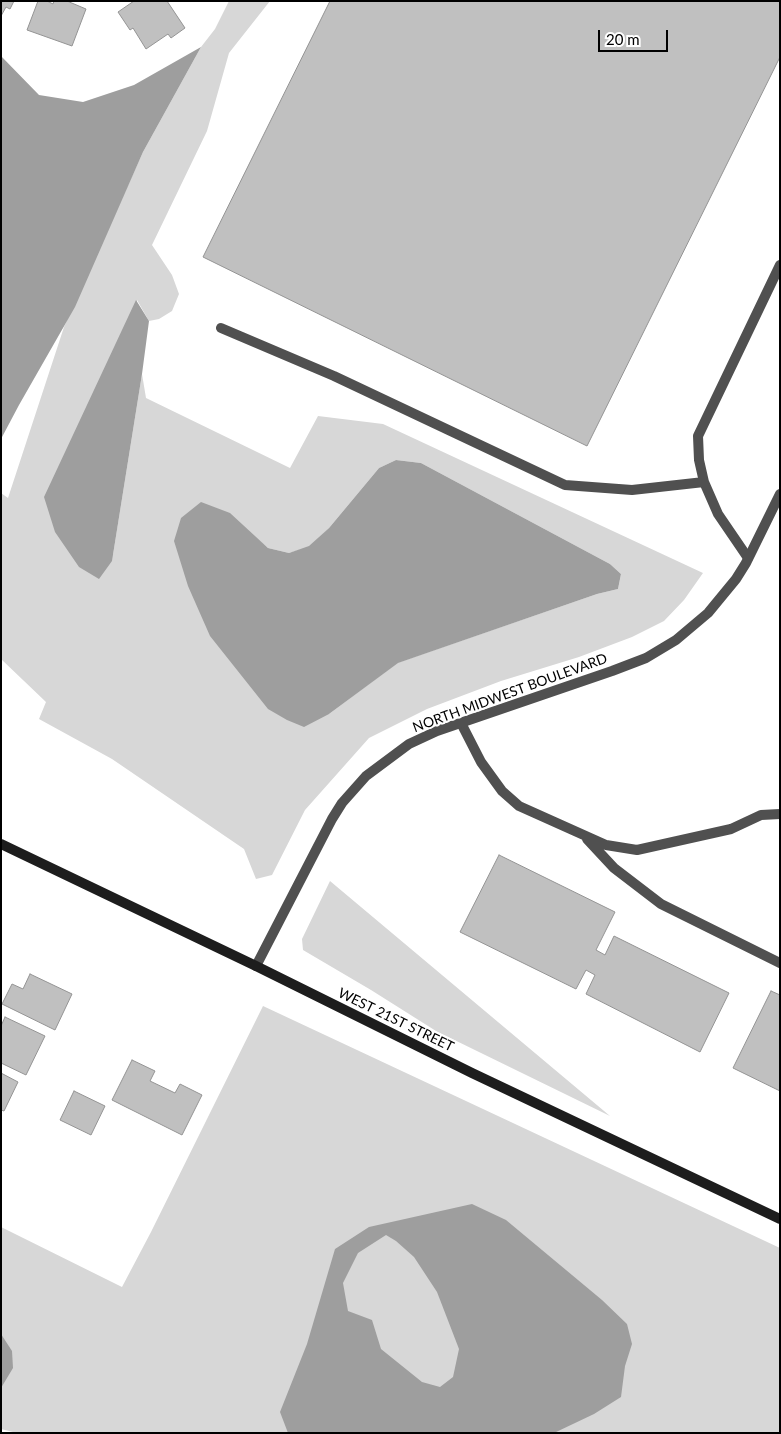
<!DOCTYPE html>
<html>
<head>
<meta charset="utf-8">
<style>
	body { margin:0 }
	#map { position:relative; width:781px; height:1434px; overflow:hidden; background:#fff; font-family:Lato,sans-serif }
	canvas { display:block }
	.frame { position:absolute; inset:0; border:2px solid #000; pointer-events:none }
	.scale { position:absolute; left:598px; top:30px; width:70px; height:22px; box-sizing:border-box; border:2px solid #000; border-top:0; padding-left:6px; font-size:15px; line-height:18px; white-space:nowrap; color:#000; -webkit-text-stroke:4px #fff; paint-order:stroke }
</style>
</head>
<body>
<div id="map">
<canvas width="781" height="1434"></canvas>
<div class="frame"></div>
<div class="scale">20 m</div>
</div>
<script>
const ctx = document.querySelector('canvas').getContext('2d');
ctx.lineJoin = 'round';
function paint(path, color) {
  ctx.fillStyle = color;
  ctx.fill(path, 'evenodd');
}
function toPath(rows) {
  const path = new Path2D();
  for (const r of rows) {
    path.moveTo(r[0], r[1]);
    for (let i = 2; i < r.length; i += 2) path.lineTo(r[i], r[i + 1]);
  }
  return path;
}
function strokePath(path, color, width, dash) {
  ctx.strokeStyle = color;
  ctx.lineWidth = width;
  ctx.lineCap = dash ? 'butt' : 'round';
  ctx.setLineDash(dash || []);
  ctx.stroke(path);
}
function drawText(font, color, halo, rows, align = 'center') {
  ctx.font = font + ' Lato,sans-serif';
  ctx.lineWidth = 4;
  ctx.setLineDash([]);
  ctx.textBaseline = 'middle';
  ctx.strokeStyle = halo;
  ctx.fillStyle = color;
  for (const [text, x, y, turn = 0] of rows) {
    ctx.save();
    ctx.translate(x, y);
    ctx.rotate((+turn || 0) * Math.PI / 180);
    ctx.textAlign = isNaN(turn) ? turn : align;
    if (halo) ctx.strokeText(text, 0, 0);
    ctx.fillText(text, 0, 0);
    ctx.restore();
  }
}
const green = toPath([
	[229,1,270,1,229,53,207,131,152,245,172,275,179,294,172,311,159,319,149,321,137,300,112,561,142,374,146,398,290,468,318,416,383,424,703,573,684,600,664,621,632,637,579,657,501,681,427,709,369,738,305,810,272,875,256,879,244,849,112,759,39,719,46,702,1,659,1,493,8,498,64,327,143,152,201,47,215,29],
	[396,460,421,463,610,564,621,574,618,589,597,594,397,663,329,714,255,537,268,548,289,553,309,547,329,528,379,468],
	[330,881,610,1116,436,1031,371,990,303,950,302,939],
	[263,1006,780,1248,780,1433,17,1433,1,1429,1,1227,122,1287,151,1232]
]);
const water = toPath([
	[201,47,143,152,75,307,19,405,1,439,1,56,39,95,83,102,134,85],
	[136,300,149,321,142,374,112,561,99,579,79,567,55,532,44,497],
	[396,460,421,463,610,564,621,574,618,589,597,594,398,663,329,714,304,727,287,720,268,709,210,636,188,586,174,541,181,518,201,502,230,513,268,548,289,553,309,546,329,528,379,468],
	[472,1204,506,1220,602,1300,627,1324,632,1344,625,1366,621,1397,594,1414,554,1433,288,1433,280,1412,307,1344,335,1249,369,1227],
	[386,1235,396,1241,414,1257,437,1292,459,1349,453,1377,440,1387,422,1382,381,1349,372,1320,348,1311,343,1283,358,1253],
	[1,1334,12,1351,13,1368,1,1388]
]);
const building = toPath([
	[1,1,14,1,10,9,6,7,1,16,1,1],
	[38,1,47,1,53,4,54,1,67,1,86,9,72,46,27,30,38,1],
	[134,1,167,1,185,28,171,38,168,34,146,49,133,28,130,30,118,12,134,1],
	[330,1,780,1,780,57,587,446,203,257,330,1],
	[499,855,615,912,596,950,605,955,614,936,729,993,700,1052,586,994,595,975,586,970,576,989,460,932,499,855],
	[30,974,72,994,55,1030,2,1004,12,984,23,989,30,974],
	[771,991,780,995,780,1091,733,1068,771,991],
	[5,1017,45,1036,26,1075,1,1063,1,1026,5,1017],
	[132,1060,155,1071,150,1081,175,1093,180,1084,202,1095,182,1135,112,1100,132,1060],
	[1,1073,18,1082,4,1111,1,1110,1,1073],
	[74,1091,105,1106,91,1135,60,1120,74,1091]
]);
const lane = toPath([
	[221,328,334,376,565,485,632,490,704,482],
	[748,558,718,514,704,482,699,460,698,436,780,265],
	[461,723,481,762,502,791,519,806,606,845,637,850,731,829,761,815,780,814],
	[587,839,614,868,661,904,780,963]
]);
const street = toPath([
	[256,966,332,819,342,803,366,776,409,744,437,731,612,671,646,658,676,640,708,613,736,579,746,563,780,494]
]);
const secondary = toPath([
	[1,844,256,966,472,1073,780,1219]
]);
const streetNames = [
	["NORTH MIDWEST BOULEVARD",510,693,-20],
	["WEST 21ST STREET",396,1020,26]
];
paint(green, '#d7d7d7');
paint(water, '#9e9e9e');
paint(building, '#c0c0c0');
strokePath(building, '#949494', 1);
strokePath(lane, '#505050', 10);
strokePath(street, '#505050', 10);
strokePath(secondary, '#1d1d1d', 10);
drawText('14px', '#000', '#fff', streetNames);
</script>
</body>
</html>
